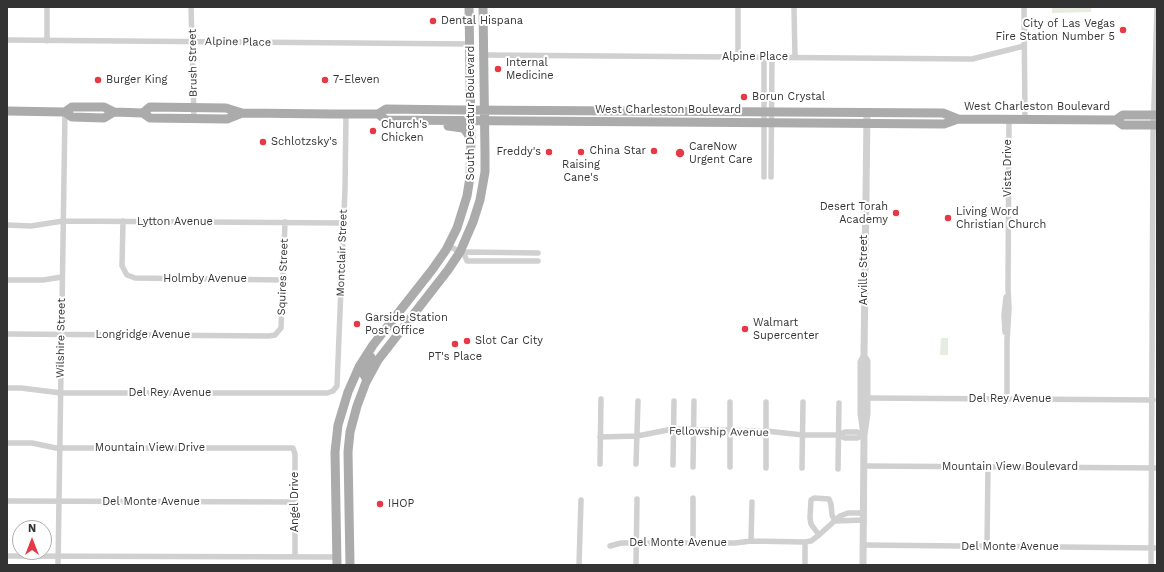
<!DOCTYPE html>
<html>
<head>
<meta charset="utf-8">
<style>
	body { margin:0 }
	#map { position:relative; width:1164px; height:572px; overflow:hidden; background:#fff; font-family:"Work Sans",sans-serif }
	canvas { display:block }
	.frame { position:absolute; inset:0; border:8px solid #333; pointer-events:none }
	.north { position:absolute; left:12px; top:520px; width:40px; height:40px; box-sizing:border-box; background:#fff; border:1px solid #adadad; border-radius:50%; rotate:0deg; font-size:11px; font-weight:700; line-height:16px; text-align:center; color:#333 }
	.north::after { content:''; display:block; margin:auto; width:14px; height:18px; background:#e63946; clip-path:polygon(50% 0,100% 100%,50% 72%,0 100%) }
</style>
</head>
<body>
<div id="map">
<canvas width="1164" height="572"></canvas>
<div class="frame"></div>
<div class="north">N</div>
</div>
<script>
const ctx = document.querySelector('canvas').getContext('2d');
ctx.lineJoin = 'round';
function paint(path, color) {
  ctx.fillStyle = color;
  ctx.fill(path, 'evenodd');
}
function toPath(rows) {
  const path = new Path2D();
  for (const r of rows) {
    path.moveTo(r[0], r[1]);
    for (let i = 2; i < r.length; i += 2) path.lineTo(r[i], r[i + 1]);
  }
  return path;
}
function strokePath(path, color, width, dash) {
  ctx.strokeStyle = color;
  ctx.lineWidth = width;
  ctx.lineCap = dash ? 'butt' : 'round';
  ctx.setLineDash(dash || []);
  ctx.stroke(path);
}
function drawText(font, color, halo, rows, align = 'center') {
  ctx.font = font + ' "Work Sans",sans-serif';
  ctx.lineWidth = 4;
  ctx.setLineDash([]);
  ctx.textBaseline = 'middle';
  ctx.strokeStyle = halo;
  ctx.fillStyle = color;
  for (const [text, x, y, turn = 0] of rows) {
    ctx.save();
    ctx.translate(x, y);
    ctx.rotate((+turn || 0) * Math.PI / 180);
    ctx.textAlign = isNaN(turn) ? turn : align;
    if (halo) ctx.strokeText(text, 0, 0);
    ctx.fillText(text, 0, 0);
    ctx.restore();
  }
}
const green = toPath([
	[1052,7,1091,7,1091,12,1052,13],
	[941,338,948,338,948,355,940,355]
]);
const minor = toPath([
	[47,7,47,41],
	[191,7,194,118],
	[738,7,738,57],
	[794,7,795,58],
	[1024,7,1025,119],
	[7,40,470,44],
	[484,55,972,59,1024,46],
	[764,57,764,177],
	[771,177,772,57],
	[123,221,122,266,127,275,135,278,283,280],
	[7,225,31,226,63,221,343,223],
	[449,246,464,254,467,261,538,261],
	[464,254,468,252,538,253],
	[7,280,43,280,62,277],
	[1005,332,1004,315,1006,297],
	[7,334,269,336,275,335,281,328,285,222],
	[7,388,21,388,61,393,327,393,333,391,337,386,345,189,346,114],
	[867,398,1153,400],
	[1007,399,1007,340,1009,308,1008,289,1009,119],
	[839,435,845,432,857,432,864,435],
	[600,437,637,436,673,429,766,431,803,435,839,435,845,438,857,438,864,435],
	[7,443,32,443,56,448,293,448,295,454,295,557],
	[600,464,601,399],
	[636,464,638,401],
	[673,465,674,401],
	[864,466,1157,468],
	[693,467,694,401],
	[730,467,730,402],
	[766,468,766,402],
	[802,468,803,402],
	[838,469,839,403],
	[693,498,693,543],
	[7,501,295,502],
	[835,521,864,520],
	[819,535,811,524,810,518,811,500,814,498,829,499,831,504,832,515,835,521],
	[751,541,752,502],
	[863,545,1157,548],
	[610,546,621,543,735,543,751,541,805,542,811,541,819,535,840,516,848,513,864,513],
	[987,547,988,466],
	[7,556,337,557],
	[58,565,65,112],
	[579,565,581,500],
	[636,565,637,499],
	[805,565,805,542],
	[1151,565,1153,136,1157,7]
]);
const tertiary = toPath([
	[864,435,861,414,861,362,864,356,867,113],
	[863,565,864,435,867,414,867,361,864,356]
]);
const primary = toPath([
	[7,111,65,112,72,107,104,107,114,112,143,113,150,118,227,119,242,113],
	[65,112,72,117,104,118,114,112],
	[143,113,150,107,226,108,242,113,333,114,378,114,386,109,463,110,943,113,958,119],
	[378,114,386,120,944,124,958,119,1116,120,1123,115,1157,115],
	[1116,120,1123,125,1157,125],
	[448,126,463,128,466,131,471,139],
	[367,380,363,373,370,361,371,357],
	[337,565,335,452,338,425,348,392,359,367,373,345,432,270,446,250,457,228,467,196,470,177,471,140,469,7],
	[350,565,348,452,350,432,357,406,366,382,378,360,448,270,460,252,473,222,480,200,485,172,485,155,483,7]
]);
const markers = [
	[433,21,4,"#e63946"],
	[1123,30,4,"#e63946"],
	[498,69,4,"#e63946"],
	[98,80,4,"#e63946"],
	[325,80,4,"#e63946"],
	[744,97,4,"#e63946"],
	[373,131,4,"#e63946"],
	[263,142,4,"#e63946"],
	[654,151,4,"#e63946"],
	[549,152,4,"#e63946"],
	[581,152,4,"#e63946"],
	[680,153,5,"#e63946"],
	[896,213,4,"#e63946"],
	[948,218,4,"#e63946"],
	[357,324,4,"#e63946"],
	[745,329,4,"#e63946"],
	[467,341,4,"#e63946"],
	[455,344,4,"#e63946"],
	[380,504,4,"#e63946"]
];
const poiNames = [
	["Dental Hispana",441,21],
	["City of Las Vegas",1115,24,"right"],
	["Fire Station Number 5",1115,37,"right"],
	["Internal",506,63],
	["Medicine",506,76],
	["Burger King",106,80],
	["7-Eleven",333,80],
	["Borun Crystal",752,97],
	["Church's",381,125],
	["Chicken",381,138],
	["Schlotzsky's",271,142],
	["CareNow",689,147],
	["Urgent Care",689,160],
	["China Star",646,151,"right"],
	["Freddy's",541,152,"right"],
	["Raising",581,165,"center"],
	["Cane's",581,178,"center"],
	["Desert Torah",888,207,"right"],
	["Academy",888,220,"right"],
	["Living Word",956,212],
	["Christian Church",956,225],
	["Garside Station",365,318],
	["Post Office",365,331],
	["Walmart",753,323],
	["Supercenter",753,336],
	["Slot Car City",475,341],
	["PT's Place",455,357,"center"],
	["IHOP",388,504]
];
const streetNames = [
	["Alpine Place",238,42,1],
	["Alpine Place",755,57],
	["Brush Street",193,63,-91],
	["West Charleston Boulevard",1037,107],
	["West Charleston Boulevard",668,110],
	["South Decatur Boulevard",471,113,-90],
	["Vista Drive",1008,168,-90],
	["Lytton Avenue",175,222],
	["Montclair Street",342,253,-88],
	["Arville Street",864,270,-90],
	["Squires Street",283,277,-88],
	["Holmby Avenue",205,279],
	["Longridge Avenue",143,335],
	["Wilshire Street",61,338,-89],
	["Del Rey Avenue",170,393],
	["Del Rey Avenue",1010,399],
	["Fellowship Avenue",719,432,1],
	["Mountain View Drive",150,448],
	["Mountain View Boulevard",1010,467],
	["Del Monte Avenue",151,502],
	["Angel Drive",295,502,-90],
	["Del Monte Avenue",678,543],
	["Del Monte Avenue",1010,547]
];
paint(green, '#e6ecdf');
strokePath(minor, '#d0d0d0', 5.5);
strokePath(tertiary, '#d0d0d0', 7);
strokePath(primary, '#ababab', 9);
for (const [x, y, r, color] of markers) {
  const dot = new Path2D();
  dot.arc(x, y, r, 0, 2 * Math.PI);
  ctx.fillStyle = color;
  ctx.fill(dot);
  strokePath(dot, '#fff', 1.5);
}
drawText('11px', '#333', '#fff', poiNames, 'left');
drawText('11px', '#333', '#fff', streetNames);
</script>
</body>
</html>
